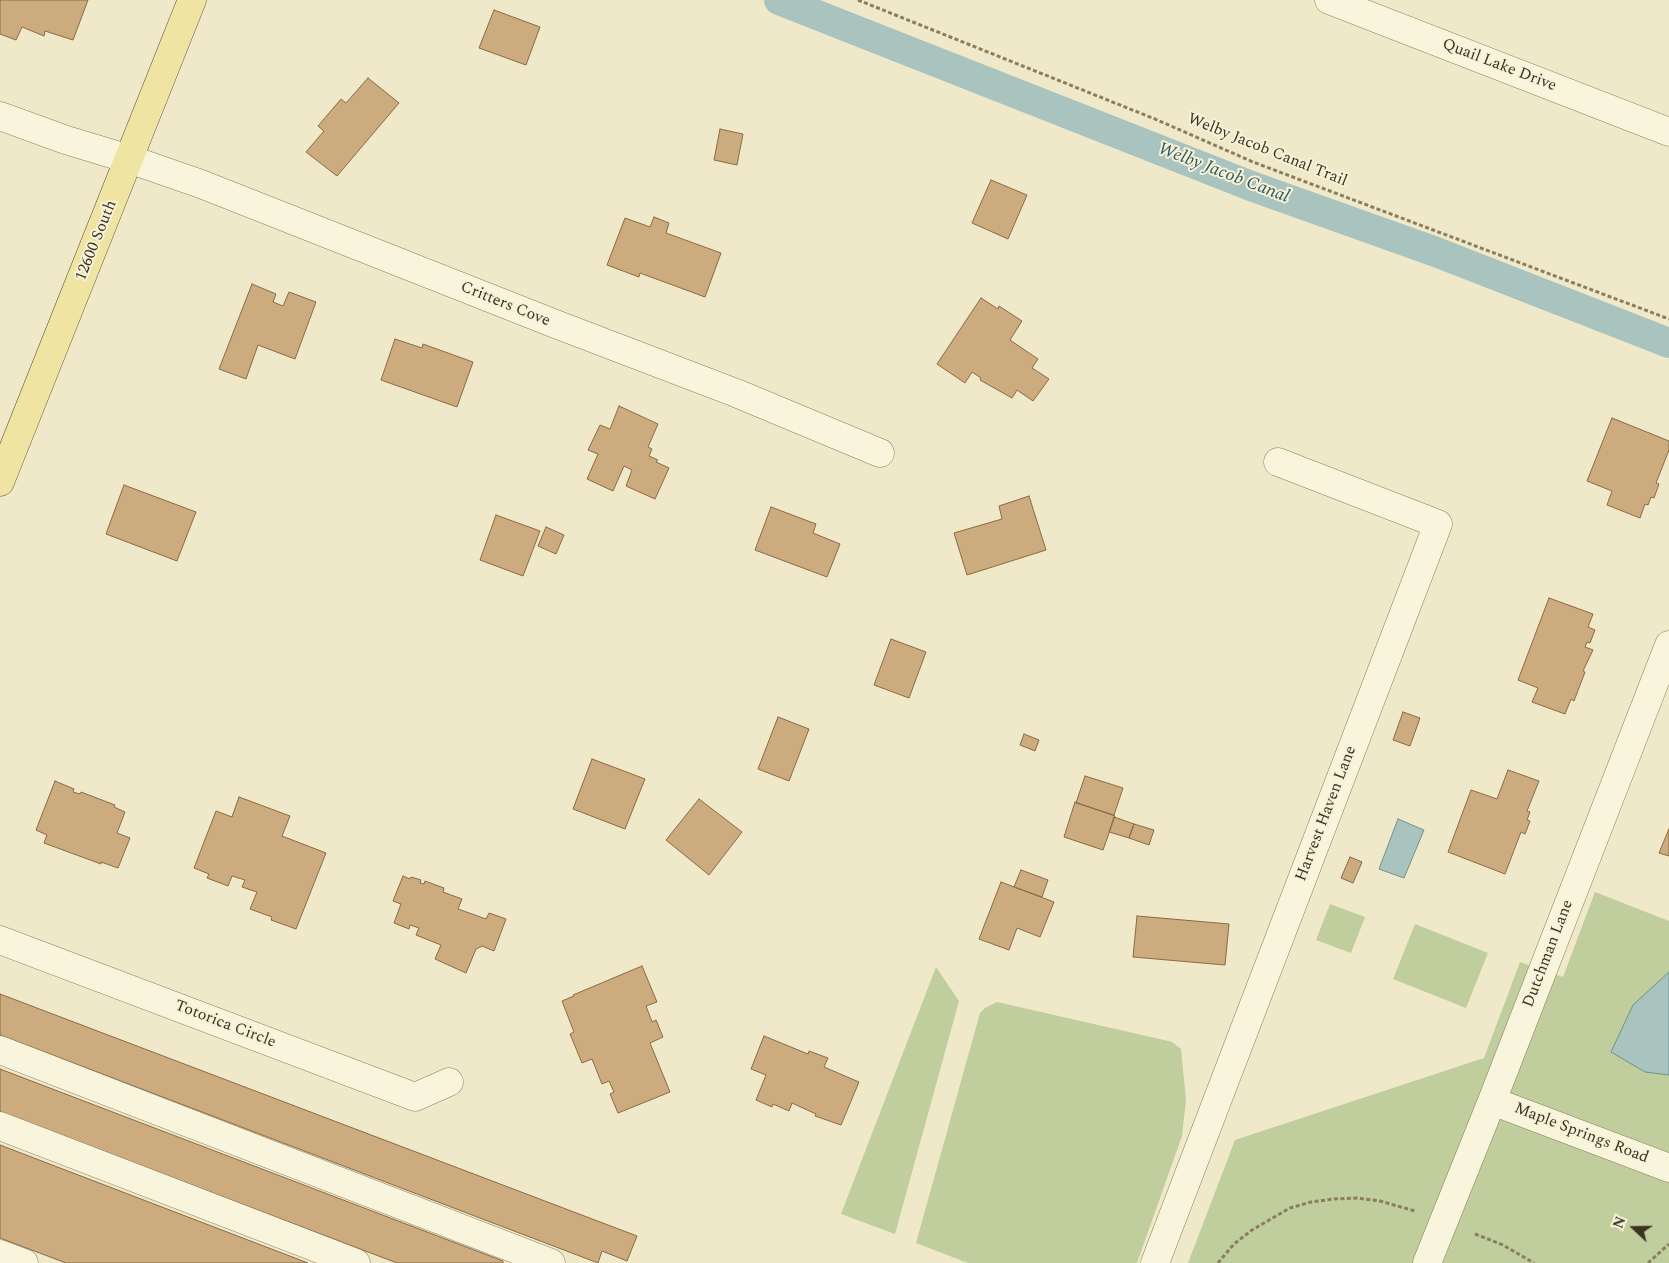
<!DOCTYPE html>
<html>
<head>
<meta charset="utf-8">
<style>
	body { margin:0 }
	#map { position:relative; width:1669px; height:1263px; overflow:hidden; background:#efe9c9; font-family:Spectral,serif }
	canvas { display:block }
	.north { position:absolute; left:1609px; top:1203px; width:50px; height:50px; -webkit-text-stroke:4px #f6f2d8; paint-order:stroke; rotate:291deg; font-size:14px; font-weight:700; line-height:20px; text-align:center; color:#3c3221 }
	.north::after { content:''; display:block; margin:auto; width:18px; height:22px; background:#3c3221; clip-path:polygon(50% 0,100% 100%,50% 72%,0 100%) }
</style>
</head>
<body>
<div id="map">
<canvas width="1669" height="1263"></canvas>
<div class="north">N</div>
</div>
<script>
const ctx = document.querySelector('canvas').getContext('2d');
ctx.lineJoin = 'round';
function paint(path, color) {
  ctx.fillStyle = color;
  ctx.fill(path, 'evenodd');
}
function toPath(rows) {
  const path = new Path2D();
  for (const r of rows) {
    path.moveTo(r[0], r[1]);
    for (let i = 2; i < r.length; i += 2) path.lineTo(r[i], r[i + 1]);
  }
  return path;
}
function strokePath(path, color, width, dash) {
  ctx.strokeStyle = color;
  ctx.lineWidth = width;
  ctx.lineCap = dash ? 'butt' : 'round';
  ctx.setLineDash(dash || []);
  ctx.stroke(path);
}
function drawText(font, color, halo, rows, align = 'center') {
  ctx.font = font + ' Spectral,serif';
  ctx.lineWidth = 4;
  ctx.setLineDash([]);
  ctx.textBaseline = 'middle';
  ctx.strokeStyle = halo;
  ctx.fillStyle = color;
  for (const [text, x, y, turn = 0] of rows) {
    ctx.save();
    ctx.translate(x, y);
    ctx.rotate((+turn || 0) * Math.PI / 180);
    ctx.textAlign = isNaN(turn) ? turn : align;
    if (halo) ctx.strokeText(text, 0, 0);
    ctx.fillText(text, 0, 0);
    ctx.restore();
  }
}
const green = toPath([
	[1595,892,1669,921,1669,1263,1188,1263,1235,1140,1484,1058,1520,962,1563,977],
	[1330,904,1365,917,1351,953,1316,940],
	[1415,924,1488,953,1466,1008,1393,979],
	[936,967,959,1001,895,1234,841,1214],
	[997,1002,1164,1040,1172,1042,1181,1049,1186,1100,1182,1136,1137,1263,968,1263,916,1243,980,1013,985,1008]
]);
const water = toPath([
	[1398,819,1424,830,1404,878,1379,869,1398,819],
	[1669,972,1669,1075,1645,1072,1611,1052,1633,1005,1669,972]
]);
const canal = toPath([
	[779,0,1251,186,1436,252,1669,343]
]);
const building = toPath([
	[0,0,88,0,73,40,45,31,44,36,22,27,16,40,0,34,0,0],
	[494,10,540,27,526,65,479,48,494,10],
	[368,78,399,103,337,176,306,152,324,131,318,126,341,99,346,103,368,78],
	[720,129,743,134,737,165,714,160,720,129],
	[991,180,1027,195,1008,239,972,223,991,180],
	[654,217,669,223,666,233,721,253,705,297,640,273,639,277,607,265,625,218,650,227,654,217],
	[252,284,276,294,273,302,283,306,289,292,316,302,295,359,258,345,246,379,219,369,252,284],
	[981,298,998,309,999,306,1022,321,1010,340,1038,359,1032,368,1049,379,1033,401,1017,390,1012,398,980,380,981,378,972,372,965,383,937,364,981,298],
	[395,339,422,348,423,344,473,362,457,407,381,380,395,339],
	[619,406,658,424,648,447,652,449,649,456,658,460,656,462,669,468,655,499,626,486,632,470,624,466,613,491,587,479,598,454,588,450,600,425,610,429,619,406],
	[1612,418,1669,441,1669,450,1656,483,1659,484,1654,498,1651,497,1648,505,1645,504,1640,518,1607,505,1612,491,1587,481,1612,418],
	[124,485,196,512,177,561,106,534,124,485],
	[1029,496,1046,550,967,575,954,533,1002,519,999,506,1029,496],
	[771,507,816,524,813,533,840,544,827,577,755,550,771,507],
	[496,515,540,531,523,576,480,560,496,515],
	[546,527,564,535,556,554,538,546,546,527],
	[1549,598,1593,614,1588,627,1595,630,1590,643,1587,642,1585,647,1593,650,1583,671,1585,672,1574,701,1571,699,1565,714,1532,702,1538,688,1518,680,1549,598],
	[891,639,926,652,909,698,874,685,891,639],
	[1403,712,1420,718,1410,746,1393,740,1403,712],
	[778,717,809,729,789,781,758,769,778,717],
	[1024,734,1039,740,1035,751,1020,745,1024,734],
	[592,759,645,779,625,829,573,809,592,759],
	[1508,770,1539,781,1527,811,1530,812,1527,820,1530,821,1525,834,1521,832,1505,874,1448,852,1471,790,1497,799,1508,770],
	[1085,776,1123,788,1114,815,1076,803,1085,776],
	[55,781,74,789,73,792,80,794,81,792,115,805,114,807,125,812,117,833,130,838,118,868,101,862,101,864,44,843,47,835,36,830,55,781],
	[239,797,290,816,282,836,326,853,296,929,271,920,272,917,250,909,257,892,242,887,245,880,232,876,228,886,207,878,209,874,194,868,216,811,232,817,239,797],
	[699,799,742,832,709,875,666,840,699,799],
	[1075,802,1115,816,1103,850,1064,837,1075,802],
	[1114,817,1134,824,1129,838,1109,832,1114,817],
	[1134,824,1154,830,1149,845,1129,838,1134,824],
	[1669,829,1669,856,1659,853,1669,829],
	[1350,857,1362,862,1353,883,1341,878,1350,857],
	[1021,870,1048,880,1042,897,1014,887,1021,870],
	[403,876,410,879,411,877,421,880,420,883,424,884,425,881,444,888,443,892,462,899,458,909,486,919,489,913,506,919,494,951,482,946,476,949,466,973,435,959,441,945,416,935,419,928,410,925,409,929,394,923,401,904,393,901,403,876],
	[1001,882,1054,902,1040,937,1017,928,1009,950,979,939,1001,882],
	[1137,916,1229,924,1225,965,1133,957,1137,916],
	[642,966,657,1002,646,1006,652,1022,656,1020,663,1037,650,1043,670,1092,618,1113,610,1094,614,1092,609,1081,602,1084,592,1059,582,1063,570,1034,574,1032,562,1001,574,996,573,995,642,966],
	[0,994,637,1236,627,1261,602,1251,598,1263,0,1035,0,994],
	[764,1036,808,1054,809,1051,828,1058,824,1067,859,1082,841,1125,815,1116,816,1114,792,1103,789,1111,773,1104,772,1107,756,1100,766,1075,751,1069,764,1036],
	[0,1069,503,1261,503,1263,397,1263,0,1112,0,1069],
	[0,1145,308,1263,66,1263,0,1238,0,1145]
]);
const path = toPath([
	[858,0,1155,119,1253,162,1669,319],
	[1475,1234,1503,1245,1534,1263],
	[1218,1263,1234,1244,1252,1230,1290,1208,1311,1202,1334,1199,1357,1198,1380,1201,1415,1211],
	[1648,1263,1669,1244]
]);
const minor = toPath([
	[1329,0,1669,132],
	[0,116,66,140,129,159,201,184,558,325,736,393,880,453],
	[0,940,415,1097,449,1082],
	[0,1050,551,1263],
	[1492,1101,1669,1168],
	[0,1126,356,1263],
	[0,1254,24,1263],
	[1155,1263,1438,524,1278,462],
	[1427,1263,1492,1101,1669,645]
]);
const major = toPath([
	[0,482,192,0]
]);
const streetNames = [
	["Quail Lake Drive",1499,66,21],
	["Welby Jacob Canal Trail",1267,151,22],
	["12600 South",97,241,-68],
	["Critters Cove",505,305,22],
	["Harvest Haven Lane",1327,814,-69],
	["Dutchman Lane",1549,954,-69],
	["Totorica Circle",225,1025,21],
	["Maple Springs Road",1581,1134,21]
];
const waterNames = [
	["Welby Jacob Canal",1223,174,21]
];
paint(green, '#c0cd9c');
paint(water, '#a9c3bf');
strokePath(water, '#70928e', 1);
strokePath(canal, '#a9c3bf', 30);
paint(building, '#ccab7f');
strokePath(building, '#8a6a43', 1);
strokePath(minor, '#8b7d5d', 29);
strokePath(major, '#594a31', 29);
strokePath(path, '#8b7d5d', 3, [4, 2.5]);
strokePath(minor, '#f9f5dc', 28);
strokePath(major, '#f0e4a2', 28);
drawText('16px', '#3c3221', '#f6f2d8', streetNames);
drawText('italic 18px', '#30575b', '#f6f2d8', waterNames);
</script>
</body>
</html>
